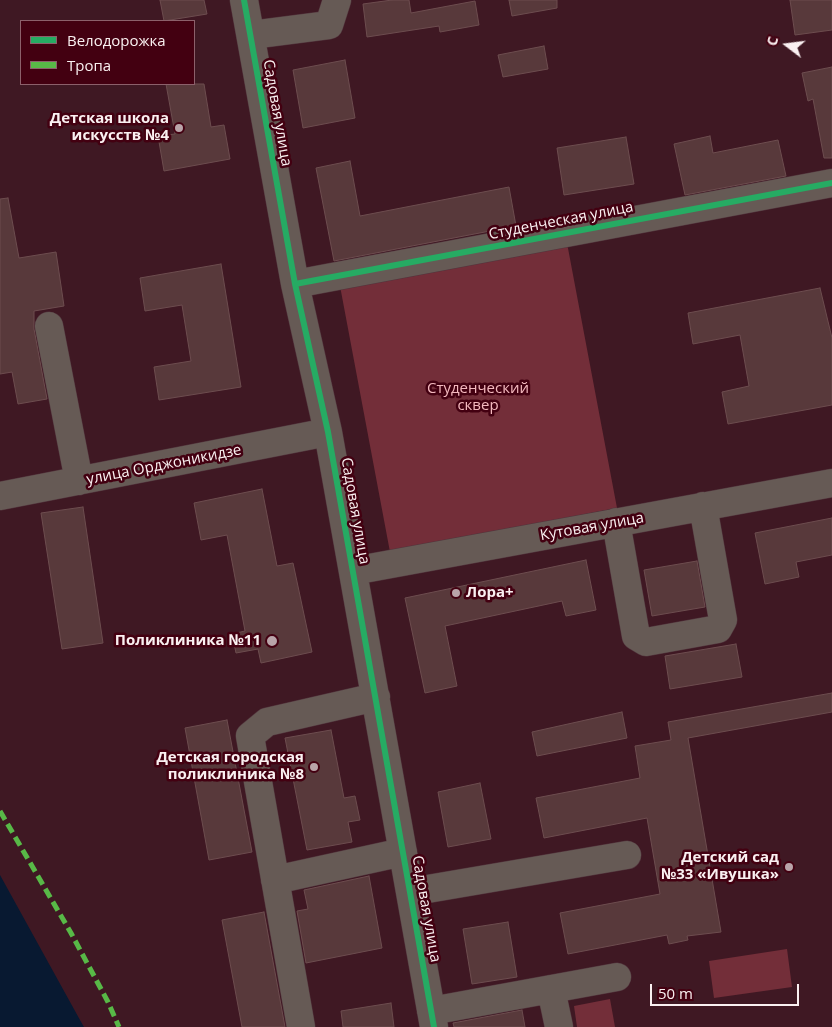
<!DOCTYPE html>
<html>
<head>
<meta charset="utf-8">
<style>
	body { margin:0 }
	#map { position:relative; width:832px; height:1027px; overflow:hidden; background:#3f1823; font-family:"Open Sans",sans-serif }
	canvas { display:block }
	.legend { position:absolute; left:20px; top:20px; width:175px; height:65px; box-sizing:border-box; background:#430011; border:1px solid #8c606b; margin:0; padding:6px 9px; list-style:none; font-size:15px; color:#faf0f1 }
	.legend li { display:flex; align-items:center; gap:10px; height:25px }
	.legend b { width:25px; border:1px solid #8c606b }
	.north { position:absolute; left:762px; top:20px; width:50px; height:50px; -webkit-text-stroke:4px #430011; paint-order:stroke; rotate:285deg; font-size:14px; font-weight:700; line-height:20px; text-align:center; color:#faf0f1 }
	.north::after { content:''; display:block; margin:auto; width:18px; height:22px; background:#faf0f1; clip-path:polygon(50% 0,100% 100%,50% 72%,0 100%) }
	.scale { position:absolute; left:650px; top:984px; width:149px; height:22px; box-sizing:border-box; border:2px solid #faf0f1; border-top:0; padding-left:6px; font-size:15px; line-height:18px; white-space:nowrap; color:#faf0f1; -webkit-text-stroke:4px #430011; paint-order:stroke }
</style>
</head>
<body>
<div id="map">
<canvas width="832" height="1027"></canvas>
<ul class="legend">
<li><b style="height:6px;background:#26ab63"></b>Велодорожка</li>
<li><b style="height:6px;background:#58b947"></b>Тропа</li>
</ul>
<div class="north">С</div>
<div class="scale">50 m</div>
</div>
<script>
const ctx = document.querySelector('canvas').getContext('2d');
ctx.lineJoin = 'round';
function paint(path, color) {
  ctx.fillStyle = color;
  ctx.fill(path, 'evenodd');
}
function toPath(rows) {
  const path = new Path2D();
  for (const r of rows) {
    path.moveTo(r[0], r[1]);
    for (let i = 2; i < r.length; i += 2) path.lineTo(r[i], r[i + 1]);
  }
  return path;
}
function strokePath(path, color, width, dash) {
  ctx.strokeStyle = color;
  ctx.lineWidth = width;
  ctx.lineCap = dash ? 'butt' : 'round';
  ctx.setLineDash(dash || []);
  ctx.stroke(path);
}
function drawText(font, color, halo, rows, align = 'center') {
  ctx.font = font + ' "Open Sans",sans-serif';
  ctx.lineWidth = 5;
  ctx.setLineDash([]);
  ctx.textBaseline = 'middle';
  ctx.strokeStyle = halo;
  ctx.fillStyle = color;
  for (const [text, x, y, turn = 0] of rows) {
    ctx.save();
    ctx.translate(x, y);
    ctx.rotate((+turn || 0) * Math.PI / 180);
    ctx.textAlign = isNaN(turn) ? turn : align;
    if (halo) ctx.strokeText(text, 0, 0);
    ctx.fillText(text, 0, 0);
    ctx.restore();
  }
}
const green = toPath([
	[567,243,617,508,390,552,340,286],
	[787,949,792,987,714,998,709,961],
	[610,999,615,1027,577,1027,574,1006]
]);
const water = toPath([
	[0,875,80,1020,84,1027,0,1027]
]);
const building = toPath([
	[160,0,204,0,207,14,164,21,160,0],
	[392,0,409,0,411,13,475,1,479,25,440,32,439,26,367,37,363,4,392,0],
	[509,0,557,0,557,8,512,16,509,0],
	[790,0,832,0,832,30,795,35,790,0],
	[544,46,548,69,503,77,498,55,544,46],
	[345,60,355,118,303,128,293,70,345,60],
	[832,67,832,158,824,158,813,99,808,101,802,73,832,67],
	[166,84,204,84,211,127,224,125,230,159,164,171,158,136,175,134,166,84],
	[710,136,713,153,778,140,786,176,685,195,674,144,710,136],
	[626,137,634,184,564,195,557,148,626,137],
	[350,161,360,216,509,187,516,226,334,261,316,168,350,161],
	[8,198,19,258,56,252,64,306,34,311,34,329,47,399,18,404,12,372,0,374,0,199,8,198],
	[221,264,241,387,159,400,154,367,191,361,182,305,145,311,140,278,221,264],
	[820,288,832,338,832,405,728,424,722,392,749,386,740,335,693,344,688,313,820,288],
	[262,489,277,566,293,563,312,652,261,663,258,649,236,653,232,634,245,631,227,535,201,540,194,503,262,489],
	[83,507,103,643,62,649,41,513,83,507],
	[832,518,832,555,796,562,799,577,765,584,755,533,832,518],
	[586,560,596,610,566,616,562,601,445,626,457,686,425,693,405,598,586,560],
	[697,561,705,607,652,616,644,570,697,561],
	[736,644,742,677,670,689,665,656,736,644],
	[832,693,832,712,688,738,721,932,687,936,688,940,669,944,667,935,568,954,560,913,660,894,647,818,544,838,536,798,640,778,635,746,671,740,668,722,832,693],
	[622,712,627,738,537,756,532,732,622,712],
	[227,720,252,852,209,860,185,728,227,720],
	[331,730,344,798,355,796,360,820,348,822,352,842,307,850,285,738,331,730],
	[480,783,491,839,448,847,438,792,480,783],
	[369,876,382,948,306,963,297,911,308,909,304,890,369,876],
	[264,912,285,1027,242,1027,222,920,264,912],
	[508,922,517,977,472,984,463,929,508,922],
	[391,1003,394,1027,343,1027,341,1011,391,1003],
	[522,1010,525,1027,454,1027,453,1023,522,1010]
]);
const minor = toPath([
	[244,0,295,284,328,432,434,1027],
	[251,35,329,25,337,0],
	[295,284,832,183],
	[49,326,79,481],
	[0,496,328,432],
	[616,522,636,636,646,642,718,629,723,620,703,506],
	[353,571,832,483],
	[275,880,403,852],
	[410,892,627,855],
	[551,989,559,1027],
	[431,1011,617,977],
	[301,1027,250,736,267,722,376,697]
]);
const quiet = toPath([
	[0,811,71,933,108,1002,119,1027]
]);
const cycleway = toPath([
	[244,0,295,284,328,432,434,1027],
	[295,284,832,183]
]);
const markers = [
	[179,128,5,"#b9a4a9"],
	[456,593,5,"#b9a4a9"],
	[272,641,6,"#b9a4a9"],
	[314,767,5,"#b9a4a9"],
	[789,867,5,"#b9a4a9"]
];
const streetNames = [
	["Садовая улица",277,113,80],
	["Студенческая улица",561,221,-11],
	["улица Орджоникидзе",164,465,-11],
	["Садовая улица",355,511,80],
	["Кутовая улица",592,527,-10],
	["Садовая улица",426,909,80]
];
const poiNames = [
	["Детская школа",169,119],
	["искусств №4",169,136],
	["Лора+",466,593,"left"],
	["Поликлиника №11",261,641],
	["Детская городская",304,758],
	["поликлиника №8",304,775],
	["Детский сад",779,858],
	["№33 «Ивушка»",779,875]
];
const parkNames = [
	["Студенческий",478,389],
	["сквер",478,406]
];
paint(green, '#732e39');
paint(water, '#081931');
paint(building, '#58393b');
strokePath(building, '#6d4d4f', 1);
strokePath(minor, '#52353d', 29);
strokePath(minor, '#665a55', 28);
strokePath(quiet, '#58b947', 5, [10, 5]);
strokePath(cycleway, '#26ab63', 6);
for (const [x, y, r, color] of markers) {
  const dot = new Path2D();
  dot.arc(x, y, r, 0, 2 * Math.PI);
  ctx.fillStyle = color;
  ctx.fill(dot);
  strokePath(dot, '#430011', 2);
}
drawText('15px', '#faf0f1', '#430011', streetNames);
drawText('bold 15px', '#faf0f1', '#430011', poiNames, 'right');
drawText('15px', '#f4b9bf', '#430011', parkNames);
</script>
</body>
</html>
